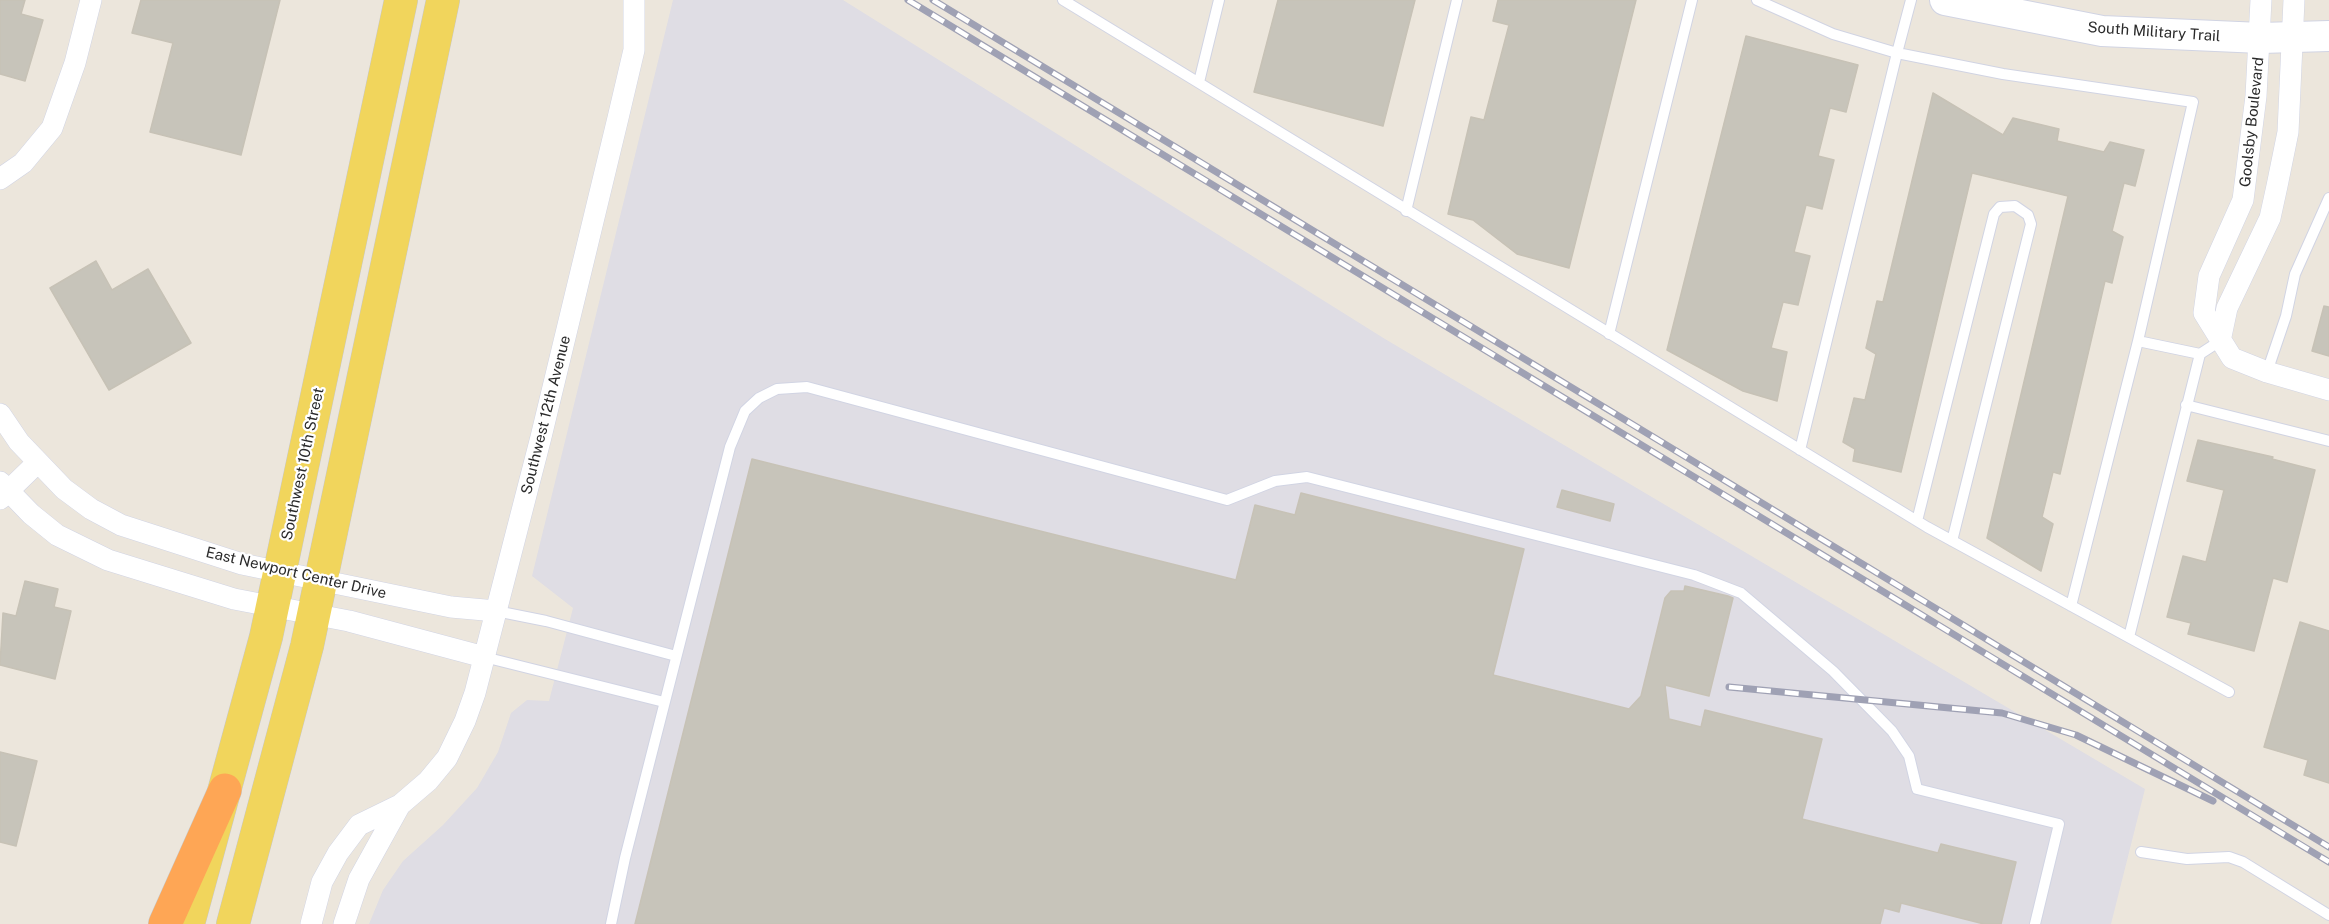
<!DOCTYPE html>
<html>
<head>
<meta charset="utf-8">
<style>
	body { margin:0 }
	canvas { display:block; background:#ece6dc }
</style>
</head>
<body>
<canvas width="2329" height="924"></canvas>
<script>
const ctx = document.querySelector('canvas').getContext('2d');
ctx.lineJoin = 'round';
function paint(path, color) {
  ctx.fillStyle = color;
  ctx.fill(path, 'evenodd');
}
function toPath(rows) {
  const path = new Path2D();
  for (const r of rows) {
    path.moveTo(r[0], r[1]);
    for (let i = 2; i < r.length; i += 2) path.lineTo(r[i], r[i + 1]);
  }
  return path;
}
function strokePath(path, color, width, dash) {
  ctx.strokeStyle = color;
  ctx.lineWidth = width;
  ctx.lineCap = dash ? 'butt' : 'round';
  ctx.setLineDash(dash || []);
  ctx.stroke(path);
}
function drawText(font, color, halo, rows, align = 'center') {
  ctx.font = font + ' "Public Sans",sans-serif';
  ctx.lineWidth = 4.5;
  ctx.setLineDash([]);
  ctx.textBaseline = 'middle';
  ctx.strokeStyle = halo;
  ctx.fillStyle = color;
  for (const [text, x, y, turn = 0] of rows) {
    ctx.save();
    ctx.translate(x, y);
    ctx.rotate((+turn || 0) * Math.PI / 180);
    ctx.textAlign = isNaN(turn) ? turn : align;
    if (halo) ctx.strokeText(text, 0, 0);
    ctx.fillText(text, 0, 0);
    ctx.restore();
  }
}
const industrial = toPath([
	[673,0,843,0,1385,339,2145,789,2111,924,369,924,383,890,403,861,443,825,477,788,498,752,511,713,527,700,549,701,573,608,532,576]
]);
const building = toPath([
	[0,0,25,0,21,14,43,20,25,81,0,74,0,0],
	[141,0,280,0,241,155,150,132,173,43,132,33,141,0],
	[1278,0,1415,0,1383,126,1254,92,1278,0],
	[1498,0,1636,0,1569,268,1517,254,1473,220,1448,214,1471,117,1484,120,1509,25,1493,21,1498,0],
	[1746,36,1858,65,1846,112,1830,108,1818,156,1834,160,1822,209,1806,205,1794,252,1810,256,1798,305,1783,302,1771,348,1787,352,1777,401,1743,391,1667,350,1746,36],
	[1933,93,2003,135,2013,118,2059,129,2057,141,2104,152,2110,142,2144,150,2135,186,2124,183,2112,231,2123,237,2112,283,2105,281,2060,474,2053,472,2042,517,2053,524,2041,571,1987,538,2068,196,1972,173,1901,472,1853,461,1855,449,1843,442,1854,398,1865,400,1876,354,1866,348,1877,301,1883,302,1933,93],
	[96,261,112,290,148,269,191,343,109,390,50,288,96,261],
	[2324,306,2329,307,2329,356,2312,351,2324,306],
	[2198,440,2273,457,2272,459,2315,470,2287,582,2273,578,2254,651,2188,634,2191,623,2167,617,2183,556,2206,562,2224,490,2187,481,2198,440],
	[752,459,1236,580,1255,505,1295,515,1301,493,1524,549,1493,675,1629,709,1641,696,1665,598,1671,591,1684,591,1685,586,1728,596,1733,598,1709,696,1665,685,1669,719,1701,727,1705,710,1822,739,1802,819,1938,853,1941,844,2016,862,2001,924,1984,924,1901,903,1899,912,1884,908,1880,924,635,924,752,459],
	[1562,490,1614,504,1610,521,1557,507,1562,490],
	[25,581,58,589,54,607,71,611,55,679,0,665,3,613,16,616,25,581],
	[2300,622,2329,631,2329,783,2304,775,2308,760,2264,747,2300,622],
	[0,752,37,761,16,846,0,842,0,752]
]);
const lane = toPath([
	[1063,0,1927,527,2229,692],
	[1757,0,1833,34,1897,53,1800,450],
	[1911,0,1897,53,2003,74,2193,102,2138,341,2071,606],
	[1199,82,1219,0],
	[1406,211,1457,0],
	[1609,334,1692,0],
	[2138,341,2200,354],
	[2267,372,2286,316,2295,274,2329,198],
	[2186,405,2329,441],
	[1917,521,1994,214,2000,207,2015,206,2028,215,2031,224,1952,541],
	[496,611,546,621,676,656],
	[2129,637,2200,354,2220,341],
	[484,657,664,702],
	[2141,852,2187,859,2229,857,2243,862,2329,915],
	[611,924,625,858,730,447,745,411,759,398,777,389,807,387,1227,500,1275,481,1307,477,1694,575,1741,593,1833,671,1892,731,1909,756,1917,789,2059,824,2035,924]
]);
const street = toPath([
	[2261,0,2256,96,2243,200,2209,276,2204,313,2232,358,2267,372,2329,390],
	[0,179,23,163,52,128,75,63,91,0],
	[2220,341,2227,308,2270,218,2277,186,2288,132,2294,0],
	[0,414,19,442,64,489,91,509,121,525,242,564,451,607,496,611],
	[0,482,31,514,57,535,108,560,234,599,349,621,484,657],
	[0,499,37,463],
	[311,924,322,882,338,853,359,825,400,805,428,781,447,758,465,721,475,693,541,437,618,118,634,50,634,0],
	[344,924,359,879,400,805]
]);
const secondary = toPath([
	[1945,0,2102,31,2261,38,2329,36]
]);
const primary = toPath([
	[188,924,266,637,401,0],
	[233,924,307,646,443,0]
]);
const highway = toPath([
	[165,924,225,790]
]);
const rail = toPath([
	[908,0,2329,862],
	[933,0,2329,847],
	[1729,687,2002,713,2076,735,2213,801]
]);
const streetNames = [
	["South Military Trail",2154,32,4],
	["Goolsby Boulevard",2252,122,-84],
	["Southwest 12th Avenue",546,415,-76],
	["Southwest 10th Street",303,464,-78],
	["East Newport Center Drive",296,573,13]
];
paint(industrial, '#dfdde4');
paint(building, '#c7c4ba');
strokePath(building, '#c7c2b6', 1.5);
strokePath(lane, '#d1d4e3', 12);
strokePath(street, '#d1d4e3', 22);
strokePath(secondary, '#d1d4e3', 32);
strokePath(primary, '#c8c8c8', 34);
strokePath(highway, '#c8c8c8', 34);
strokePath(lane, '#fff', 10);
strokePath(street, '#fff', 21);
strokePath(secondary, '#fff', 30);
strokePath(primary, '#f1d55c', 33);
strokePath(highway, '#fea655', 33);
strokePath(rail, '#9fa1b4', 7);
strokePath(rail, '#fff', 4.5, [14]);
drawText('15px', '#2a2a2a', '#fff', streetNames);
</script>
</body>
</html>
